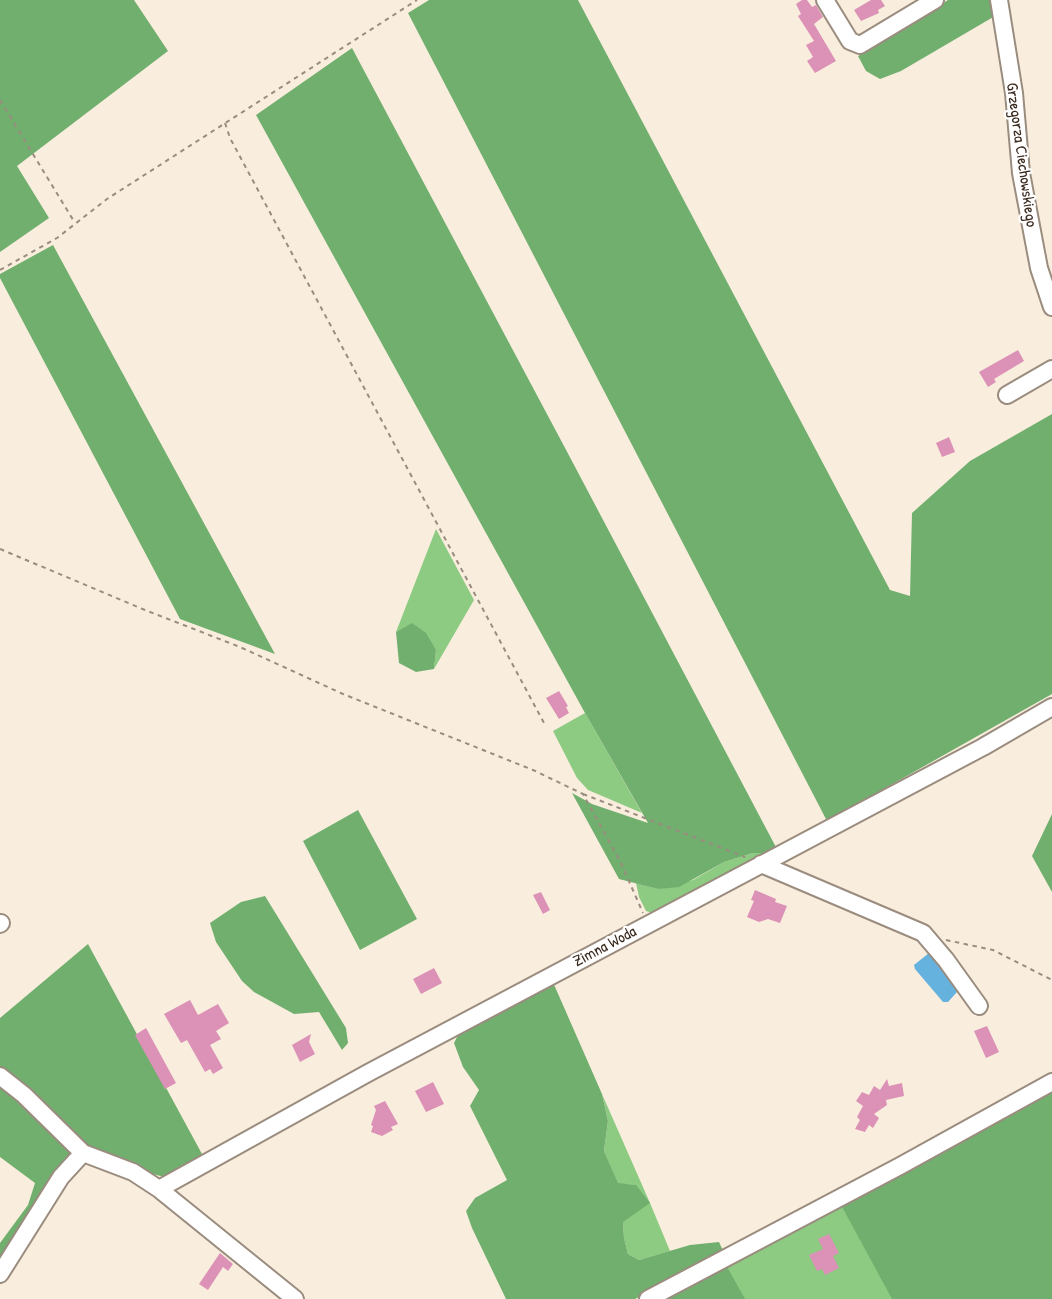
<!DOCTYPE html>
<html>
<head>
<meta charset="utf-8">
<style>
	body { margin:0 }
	canvas { display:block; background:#f9eddd }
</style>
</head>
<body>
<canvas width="1052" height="1299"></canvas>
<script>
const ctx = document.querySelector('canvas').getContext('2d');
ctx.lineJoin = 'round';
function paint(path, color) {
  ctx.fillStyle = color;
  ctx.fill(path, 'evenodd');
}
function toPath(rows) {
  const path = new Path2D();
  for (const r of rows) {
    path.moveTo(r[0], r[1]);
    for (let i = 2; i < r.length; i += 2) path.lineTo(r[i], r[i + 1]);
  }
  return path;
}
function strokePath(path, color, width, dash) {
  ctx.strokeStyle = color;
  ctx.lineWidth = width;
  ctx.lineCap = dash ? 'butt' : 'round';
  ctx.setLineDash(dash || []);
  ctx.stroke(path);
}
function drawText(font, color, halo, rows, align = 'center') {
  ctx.font = font + ' "Patrick Hand",sans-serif';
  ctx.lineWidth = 4.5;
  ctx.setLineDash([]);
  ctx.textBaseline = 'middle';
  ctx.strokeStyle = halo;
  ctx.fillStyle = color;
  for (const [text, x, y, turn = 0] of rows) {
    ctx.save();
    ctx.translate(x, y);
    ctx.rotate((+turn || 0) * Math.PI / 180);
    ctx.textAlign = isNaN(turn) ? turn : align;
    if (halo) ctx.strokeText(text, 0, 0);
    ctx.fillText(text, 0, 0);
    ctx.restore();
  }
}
const green = toPath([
	[436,529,474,600,434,669,436,650,412,624,396,632],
	[585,713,642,813,588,790,577,778,553,731],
	[753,853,769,853,655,914,646,911,639,897,636,883,658,889,693,880,724,862],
	[1052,1084,1052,1299,666,1299],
	[602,1094,650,1203,670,1251,639,1260,628,1254,624,1238,623,1222,636,1185,618,1184,604,1151,608,1121]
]);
const forest = toPath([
	[0,0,134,0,168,51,17,166,49,218,0,252],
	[429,0,578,0,890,590,910,596,912,513,970,461,1052,414,1052,694,827,821,408,13],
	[948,0,992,0,995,16,901,71,880,79,866,71,858,56],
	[352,48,564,446,778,851,769,853,753,853,724,862,679,887,658,889,619,879,572,793,592,804,648,823,585,713,256,115],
	[53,245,275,654,180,619,0,278,0,274],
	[412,623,426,633,436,650,434,669,416,672,399,663,396,632],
	[358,810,417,919,360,950,303,841],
	[1052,814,1052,892,1032,856],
	[265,896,346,1028,348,1043,342,1050,319,1012,294,1014,254,992,242,981,216,942,210,923,241,902],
	[88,944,202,1154,200,1161,165,1177,152,1174,118,1157,92,1149,72,1152,0,1260,0,1243,28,1205,35,1183,0,1157,0,1018],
	[552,980,602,1094,608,1121,604,1151,618,1183,636,1185,650,1203,623,1222,624,1238,628,1254,639,1260,690,1245,719,1242,724,1253,635,1299,506,1299,472,1228,466,1211,475,1198,507,1180,470,1106,479,1090,463,1067,454,1043,460,1031],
	[1052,1089,1052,1299,892,1299,840,1203],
	[726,1265,745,1299,661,1299]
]);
const water = toPath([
	[929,953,938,958,957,992,948,1002,943,1002,915,969,914,965]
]);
const building = toPath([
	[802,0,807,0,812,7,816,5,823,17,814,24,836,61,815,73,807,61,813,57,806,45,814,41,798,16,801,14,796,4],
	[871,0,881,0,885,6,878,10,879,13,861,21,854,10],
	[1018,350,1024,361,994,379,996,382,988,387,979,372],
	[949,437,955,452,942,457,936,443],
	[559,691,568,706,566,707,569,713,559,719,546,698],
	[755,890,776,899,775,902,787,906,780,923,768,919,759,922,747,917,754,901,751,900],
	[541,892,550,910,543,914,533,895],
	[434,968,442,983,421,994,413,979],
	[190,1000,198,1015,218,1004,229,1023,216,1031,221,1039,210,1045,223,1068,213,1074,210,1069,205,1072,187,1040,181,1043,164,1014],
	[987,1026,999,1052,986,1058,974,1031],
	[146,1028,176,1083,165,1089,135,1035],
	[311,1034,309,1042,315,1054,300,1062,292,1045],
	[887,1079,889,1086,902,1083,904,1096,886,1100,887,1105,874,1114,879,1118,873,1128,869,1125,865,1132,855,1129,860,1120,857,1117,863,1106,856,1101,862,1092,869,1095,874,1086,880,1090],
	[433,1082,444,1104,426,1112,415,1091],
	[385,1101,398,1124,391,1127,393,1130,382,1136,371,1132,373,1126,371,1125,376,1110,374,1106],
	[829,1234,839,1253,833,1256,839,1268,825,1275,822,1269,817,1271,809,1255,823,1249,818,1239],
	[220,1253,233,1264,228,1271,223,1267,208,1290,199,1284]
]);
const path = toPath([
	[0,100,75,223],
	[225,123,230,138,544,723],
	[0,270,57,238,107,199,417,0],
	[0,549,145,610,240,647,343,694,533,770,583,794,621,863,643,913],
	[583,794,745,857],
	[946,940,993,950,1052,980]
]);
const minor = toPath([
	[825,0,850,41,860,45,935,0],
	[999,0,1014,93,1021,173,1039,268,1052,307],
	[1007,395,1052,369],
	[761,864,923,933,946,960,979,1006],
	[0,924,1,923],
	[0,1076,24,1095,83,1153],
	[159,1189,368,1073,983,747,1052,707],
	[0,1274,61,1177,83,1153,133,1172,159,1189,295,1299],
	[648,1299,900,1166,1052,1082]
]);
const streetNames = [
	["Grzegorza Ciechowskiego",1021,155,82],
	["Zimna Woda",605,947,-28]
];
paint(green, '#8ccb81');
paint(forest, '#71af6f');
paint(water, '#66b2df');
paint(building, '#dc91b7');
strokePath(minor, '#9a8c7e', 20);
strokePath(path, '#9a8c7e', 2, [4.5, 4.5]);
strokePath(minor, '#fff', 16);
drawText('16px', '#3b2a1e', '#fff', streetNames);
</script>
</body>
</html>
